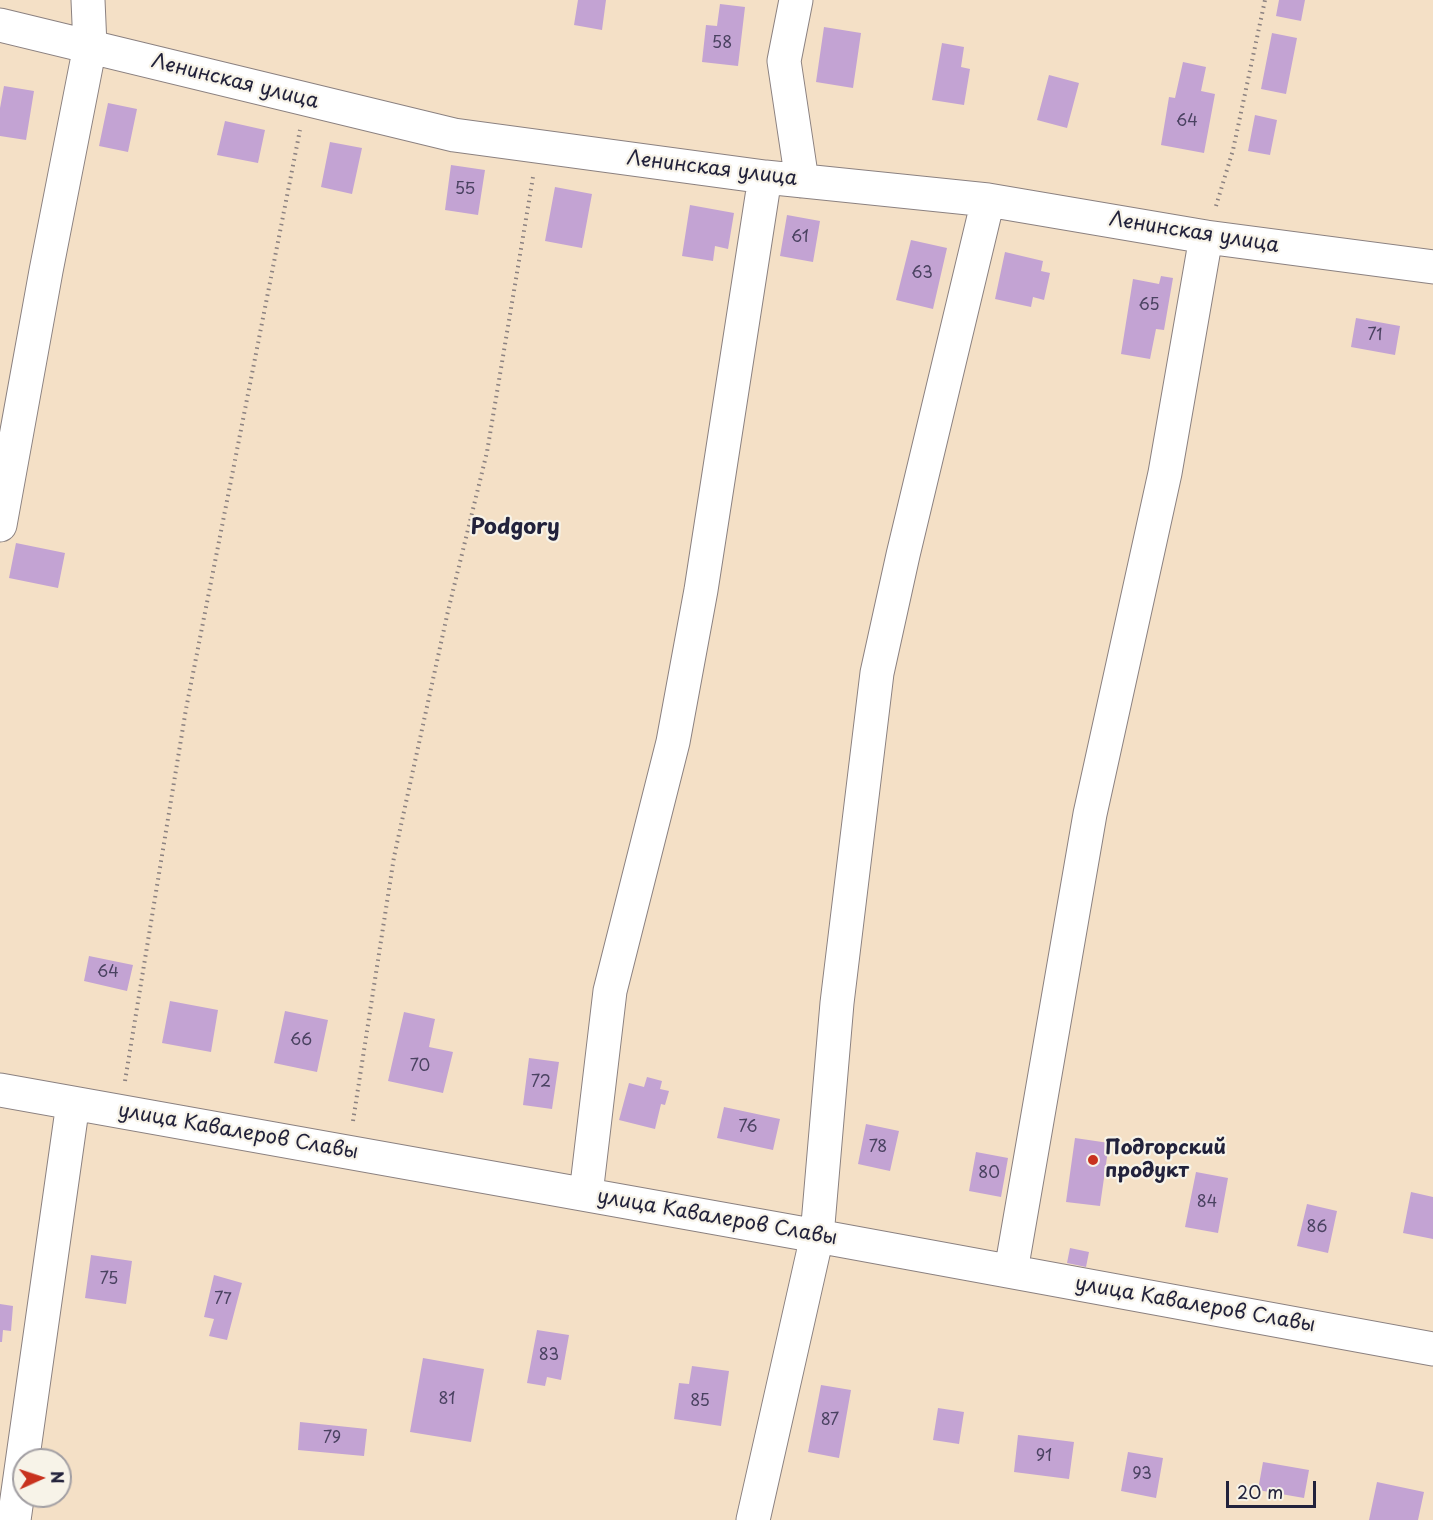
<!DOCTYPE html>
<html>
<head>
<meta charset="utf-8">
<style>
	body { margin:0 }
	#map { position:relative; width:1433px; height:1520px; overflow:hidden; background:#f4e0c6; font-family:"Playpen Sans",sans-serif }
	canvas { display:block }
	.north { position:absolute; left:12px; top:1448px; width:60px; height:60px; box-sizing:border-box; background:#f7f3e8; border:2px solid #a29fa3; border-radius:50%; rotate:87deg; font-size:16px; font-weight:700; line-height:24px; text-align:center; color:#22223b }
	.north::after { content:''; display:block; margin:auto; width:21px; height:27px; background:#c8321e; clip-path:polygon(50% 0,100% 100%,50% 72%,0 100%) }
	.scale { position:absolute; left:1226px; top:1481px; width:90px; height:27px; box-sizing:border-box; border:3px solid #22223b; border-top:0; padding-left:8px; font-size:18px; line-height:21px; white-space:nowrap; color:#22223b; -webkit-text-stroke:4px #f7f3e8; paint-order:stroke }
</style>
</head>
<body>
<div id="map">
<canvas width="1433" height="1520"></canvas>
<div class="north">N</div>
<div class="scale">20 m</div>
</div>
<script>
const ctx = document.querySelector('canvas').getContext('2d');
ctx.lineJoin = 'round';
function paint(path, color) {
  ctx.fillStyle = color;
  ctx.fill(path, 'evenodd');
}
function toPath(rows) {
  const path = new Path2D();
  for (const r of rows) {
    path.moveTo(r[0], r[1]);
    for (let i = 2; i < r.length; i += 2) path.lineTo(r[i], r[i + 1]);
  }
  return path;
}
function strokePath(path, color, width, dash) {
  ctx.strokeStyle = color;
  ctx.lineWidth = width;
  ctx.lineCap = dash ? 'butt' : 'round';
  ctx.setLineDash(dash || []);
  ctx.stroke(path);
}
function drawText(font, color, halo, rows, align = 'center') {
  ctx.font = font + ' "Playpen Sans",sans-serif';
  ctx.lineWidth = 4.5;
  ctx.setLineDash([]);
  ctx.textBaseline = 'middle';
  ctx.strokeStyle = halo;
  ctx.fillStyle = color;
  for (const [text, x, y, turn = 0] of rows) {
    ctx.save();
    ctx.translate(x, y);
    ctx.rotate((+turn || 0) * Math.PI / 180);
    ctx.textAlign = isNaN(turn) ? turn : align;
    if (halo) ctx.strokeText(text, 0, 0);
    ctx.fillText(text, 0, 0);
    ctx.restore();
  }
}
const building = toPath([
	[578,0,606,0,602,30,574,25],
	[1279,0,1305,0,1301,21,1276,16],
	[720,4,745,7,738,66,702,62,706,25,717,26],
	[824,27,861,33,853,88,816,82],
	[1272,33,1297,38,1286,94,1261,89],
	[942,43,964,47,961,67,970,69,964,105,932,100],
	[1183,62,1206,67,1201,91,1215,94,1204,153,1161,145,1169,97,1175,98],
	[1049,75,1079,83,1067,128,1037,120],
	[4,86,34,91,26,140,0,136,0,108],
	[108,103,137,109,128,152,99,146],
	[1255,115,1277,120,1270,155,1248,151],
	[225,121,265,130,258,163,217,155],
	[330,142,362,148,352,194,321,187],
	[451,165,485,170,478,215,445,210],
	[555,187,592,194,582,248,545,241],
	[690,205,734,213,728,249,715,246,713,261,682,256],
	[787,215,820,221,813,262,780,256],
	[911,240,947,248,933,309,896,300],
	[1005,252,1043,261,1041,271,1050,273,1044,300,1033,297,1031,307,995,299],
	[1161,276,1173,278,1164,330,1156,329,1150,359,1121,354,1133,279,1159,284],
	[1356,318,1400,326,1395,355,1351,347],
	[16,543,65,553,58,588,9,578],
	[89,956,133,965,127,991,84,981],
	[170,1001,218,1010,211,1052,162,1043],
	[285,1011,328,1020,317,1072,274,1063],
	[404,1012,435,1019,429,1047,453,1052,443,1093,388,1081],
	[529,1058,559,1062,552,1109,523,1105],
	[647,1077,662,1081,660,1089,669,1091,665,1105,661,1104,655,1129,619,1120,629,1083,644,1087],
	[724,1107,780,1119,773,1150,717,1138],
	[866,1124,899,1131,890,1171,858,1164],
	[1075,1138,1109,1143,1100,1206,1066,1202],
	[976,1152,1008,1158,1001,1197,969,1191],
	[1196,1172,1228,1178,1218,1233,1185,1227],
	[1411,1192,1433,1197,1433,1239,1403,1233],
	[1307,1204,1337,1211,1328,1253,1297,1246],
	[1070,1248,1089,1252,1086,1267,1067,1263],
	[91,1255,132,1261,126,1304,85,1298],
	[214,1275,242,1283,227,1340,209,1336,214,1319,204,1317],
	[0,1304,13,1306,11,1331,3,1330,2,1342,0,1342],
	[537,1330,569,1335,561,1380,547,1377,545,1386,527,1383],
	[423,1358,484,1369,471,1442,410,1432],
	[692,1366,729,1371,721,1426,674,1419,679,1383,689,1384],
	[821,1385,851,1390,839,1458,808,1452],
	[938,1408,964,1412,959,1444,933,1440],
	[300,1422,367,1429,364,1456,298,1450],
	[1018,1435,1074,1442,1069,1479,1014,1472],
	[1128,1452,1163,1458,1156,1498,1121,1491],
	[1263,1462,1309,1470,1304,1498,1258,1490],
	[1377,1482,1424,1492,1418,1520,1369,1520]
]);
const path = toPath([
	[1216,206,1233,150,1265,0],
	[125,1081,186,709,300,130],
	[353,1121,394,857,448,611,487,452,533,177]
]);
const minor = toPath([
	[796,0,784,61,802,181],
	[0,25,454,135,765,177,988,200,1206,237,1433,267],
	[0,525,46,271,90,46,88,0],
	[0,1090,817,1236,1433,1349],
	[586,1194,610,991,673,742,701,590,765,177],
	[1011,1271,1090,814,1165,473,1206,237],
	[14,1520,73,1103],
	[753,1520,817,1236,837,1003,877,673,903,555,988,200]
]);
const markers = [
	[1093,1160,6,"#c8321e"]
];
const numberNames = [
	["58",722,44],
	["64",1187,122],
	["55",465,190],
	["61",800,238],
	["63",922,274],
	["65",1149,306],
	["71",1375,336],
	["64",108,973],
	["66",301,1041],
	["70",420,1067],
	["72",541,1083],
	["76",748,1128],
	["78",878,1148],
	["80",989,1174],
	["84",1207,1203],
	["86",1317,1228],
	["75",109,1280],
	["77",223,1300],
	["83",549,1356],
	["81",447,1400],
	["85",700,1402],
	["87",830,1421],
	["79",332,1439],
	["91",1044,1457],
	["93",1142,1475]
];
const streetNames = [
	["Ленинская улица",235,82,14],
	["Ленинская улица",712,169,7],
	["Ленинская улица",1194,233,9],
	["улица Кавалеров Славы",238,1132,10],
	["улица Кавалеров Славы",717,1218,10],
	["улица Кавалеров Славы",1195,1305,10]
];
const poiNames = [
	["Подгорский",1105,1148],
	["продукт",1105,1171]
];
const quarterNames = [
	["Podgory",515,528]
];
paint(building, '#c3a3d3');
strokePath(minor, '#8b8180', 35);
strokePath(path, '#8b8180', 4, [1.5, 4.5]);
strokePath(minor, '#fff', 33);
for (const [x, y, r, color] of markers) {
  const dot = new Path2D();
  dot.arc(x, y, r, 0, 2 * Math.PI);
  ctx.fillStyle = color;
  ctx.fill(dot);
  strokePath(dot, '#f7f3e8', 2);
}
drawText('16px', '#4a4261', null, numberNames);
drawText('20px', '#22223b', '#f7f3e8', streetNames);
drawText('bold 20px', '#22223b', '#f7f3e8', poiNames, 'left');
drawText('bold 22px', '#22223b', '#f7f3e8', quarterNames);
</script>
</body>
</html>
